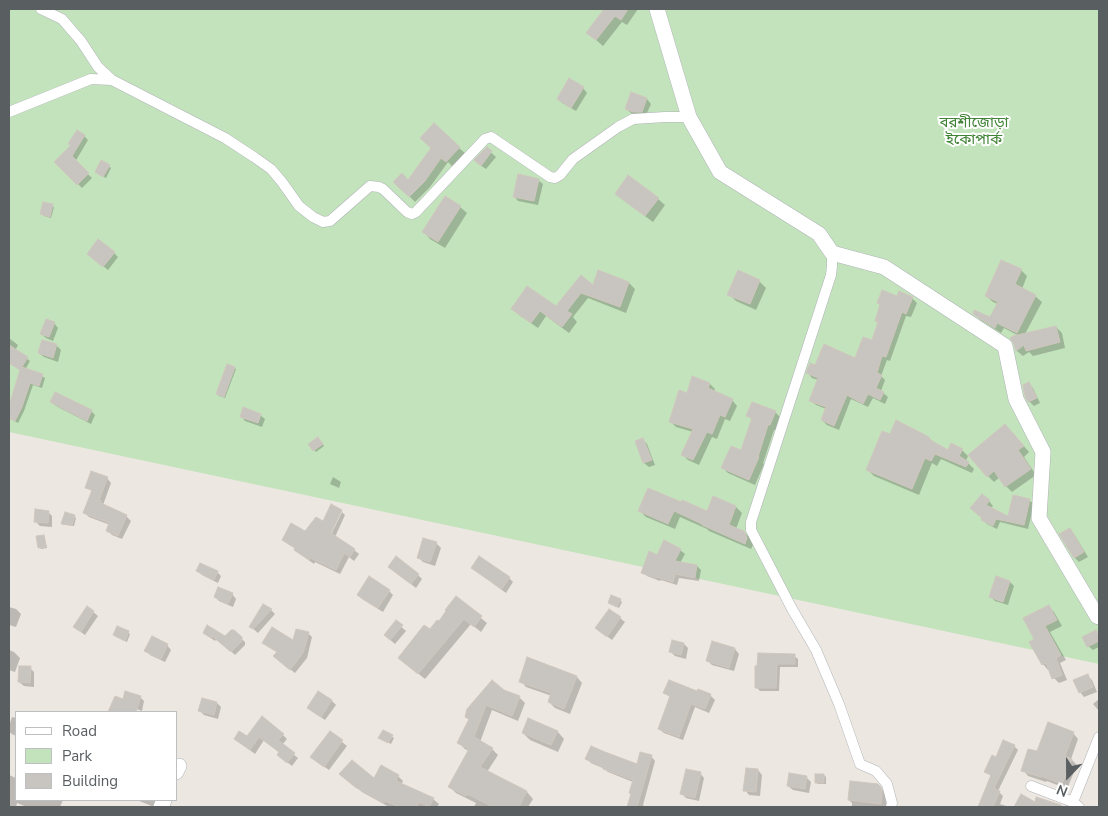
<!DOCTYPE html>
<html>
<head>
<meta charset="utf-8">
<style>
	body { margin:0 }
	#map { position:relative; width:1108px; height:816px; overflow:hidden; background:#ece7e0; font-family:"Nunito Sans",sans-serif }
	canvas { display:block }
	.frame { position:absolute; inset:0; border:10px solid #595e61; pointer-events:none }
	.legend { position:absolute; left:15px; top:711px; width:162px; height:90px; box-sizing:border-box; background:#fff; border:1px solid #bdbfc0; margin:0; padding:6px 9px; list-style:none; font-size:15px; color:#595e61 }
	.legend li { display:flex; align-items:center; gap:10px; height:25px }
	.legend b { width:25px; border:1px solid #bdbfc0 }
	.north { position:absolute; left:1043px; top:751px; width:50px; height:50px; -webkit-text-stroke:4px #fff; paint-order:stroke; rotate:202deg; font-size:14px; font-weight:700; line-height:20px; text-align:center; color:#595e61 }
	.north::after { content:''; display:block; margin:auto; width:18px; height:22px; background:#595e61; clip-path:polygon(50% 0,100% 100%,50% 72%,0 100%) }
</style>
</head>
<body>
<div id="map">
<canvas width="1108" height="816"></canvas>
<div class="frame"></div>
<ul class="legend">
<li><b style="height:6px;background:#fff"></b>Road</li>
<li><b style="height:14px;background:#c3e3bc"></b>Park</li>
<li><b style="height:14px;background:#c8c4bf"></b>Building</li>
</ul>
<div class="north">N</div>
</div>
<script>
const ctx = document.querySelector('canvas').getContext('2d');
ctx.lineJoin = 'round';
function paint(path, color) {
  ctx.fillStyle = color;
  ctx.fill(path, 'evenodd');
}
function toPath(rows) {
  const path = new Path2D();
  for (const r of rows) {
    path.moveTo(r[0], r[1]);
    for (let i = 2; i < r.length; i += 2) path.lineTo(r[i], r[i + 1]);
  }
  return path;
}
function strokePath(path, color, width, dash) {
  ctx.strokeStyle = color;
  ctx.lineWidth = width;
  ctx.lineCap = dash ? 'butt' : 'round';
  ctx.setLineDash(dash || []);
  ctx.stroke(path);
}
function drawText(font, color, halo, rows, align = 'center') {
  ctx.font = font + ' "Nunito Sans","Noto Sans Bengali",sans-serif';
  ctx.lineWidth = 4;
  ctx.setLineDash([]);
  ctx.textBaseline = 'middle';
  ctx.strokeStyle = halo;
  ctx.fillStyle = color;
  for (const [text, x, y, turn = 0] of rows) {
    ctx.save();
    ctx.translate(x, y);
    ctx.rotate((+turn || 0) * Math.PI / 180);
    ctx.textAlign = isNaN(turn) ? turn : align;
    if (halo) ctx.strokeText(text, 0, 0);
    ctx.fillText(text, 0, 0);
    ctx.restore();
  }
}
const green = toPath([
	[9,9,1099,9,1099,664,9,432]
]);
const shadow = toPath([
	[603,9,638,9,627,25,622,22,603,46,588,33,605,11],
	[583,88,587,93,576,111,562,103,558,99],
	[632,94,647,99,651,104,646,115,638,116,631,113,626,109],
	[84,136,88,140,75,162,92,178,82,188,56,162],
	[432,148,459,148,465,153,453,167,448,162,430,187,415,202,395,182,408,182],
	[487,149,496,157,486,169,480,165],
	[102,162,111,168,106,178,96,172],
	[538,180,543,184,538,205,518,201,514,196],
	[616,194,658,199,665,205,653,222,623,200],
	[52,206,54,207,51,218,44,216,42,214],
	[460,207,467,213,445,248,430,239,424,232],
	[114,253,118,257,108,270,93,258],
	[1021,270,1027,276,1022,289,1035,296,1042,302,1025,334,1056,327,1062,333,1065,348,1033,356,1029,352,1023,356,1017,351,1015,343,1019,336,1004,328,1001,333,981,320,974,313,991,319,998,304,993,302,986,296],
	[599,272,629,283,635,289,626,313,588,298,573,317,577,322,569,333,546,316,538,328,519,315,513,309,556,308,581,277,594,287],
	[759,281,766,288,756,310,736,301,729,294],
	[898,297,912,298,917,303,911,317,906,316,890,361,887,360,881,376,885,380,881,391,888,397,885,404,873,398,868,407,851,399,839,430,827,425,822,420,826,409,816,405,811,401,818,380,812,378,808,373,815,366,856,360,873,342,879,323,877,321,881,306,878,303],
	[54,323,58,328,53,341,46,338,41,334],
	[9,338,18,345,12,357,9,355],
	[43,341,57,346,61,350,58,362,44,357,39,353],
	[21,354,30,361,25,370,42,376,45,378,42,388,33,385,24,411,18,423,9,418,9,410,21,370],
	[234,368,236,369,225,398,219,396,217,394],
	[710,384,715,389,714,392,732,400,737,406,730,421,725,419,717,439,712,437,699,465,688,460,683,455,693,432,676,427,671,422,687,394],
	[1029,384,1033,388,1040,403,1034,406,1029,401,1026,395],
	[52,402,91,411,95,415,91,424,56,406],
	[775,412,781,418,776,430,774,430,763,463,764,464,755,485,728,473,723,468,741,452,752,420,748,415],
	[260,415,265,419,262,427,245,421,241,416],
	[1011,431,1029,452,1024,457,1036,475,1012,492,1006,486,1000,477,994,482,988,476],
	[891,436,929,438,934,443,948,451,962,450,968,456,966,461,974,469,972,473,941,459,937,466,932,463,919,495,874,476,868,470],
	[320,440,324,446,316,452,310,444],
	[643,440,647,444,655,465,649,467,644,463,636,442],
	[333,477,341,482,339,488,330,484],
	[107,478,111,483,103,505,126,516,131,521,122,539,112,535,107,530,110,525,89,517,84,512,93,492,86,487],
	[649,489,708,513,736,507,742,513,736,529,744,532,750,538,753,545,751,549,709,531,707,529,680,517,675,529,646,517,640,511],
	[1029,500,1034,504,1028,529,1000,522,997,529,987,524,983,520,983,519,976,513,989,501,993,506,990,509,1009,518],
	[48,512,52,516,52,527,40,526,35,521],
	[342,512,345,515,335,537,354,550,359,554,354,561,349,557,340,574,315,562,314,564,300,554,295,550,296,549,288,544,283,540,306,533,324,523,327,538,329,539],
	[74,516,76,518,74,526,65,525,63,524],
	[1069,529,1074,534,1088,557,1079,562,1075,558,1061,534],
	[44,536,45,538,47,548,41,549,39,547],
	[436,543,441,548,435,566,423,562,418,557],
	[680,550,685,554,680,563,697,566,701,570,699,581,679,578,677,585,661,580,660,581,647,576,643,572,657,557],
	[389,567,418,575,422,579,416,588],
	[472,568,509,578,513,582,506,593,477,572],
	[198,571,217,572,221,576,218,583,202,575],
	[1010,582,1014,586,1008,605,995,601,991,597],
	[389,591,393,595,383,612,362,599,358,595],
	[232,594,236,599,233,607,219,601,215,597],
	[456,598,487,623,481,632,471,624,425,679,405,663,440,623],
	[620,600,622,602,619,608,609,603],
	[1049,606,1054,612,1062,626,1050,632,1066,660,1060,663,1067,680,1059,683,1054,678,1050,669,1048,670,1043,664,1036,640],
	[9,607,16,609,21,614,16,627,9,625],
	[87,607,98,616,85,635,74,627],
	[271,610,275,614,258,633,251,627],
	[610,610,625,622,612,640,601,632],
	[396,622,406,631,395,644,389,639],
	[118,627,130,634,127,642,114,635],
	[1095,631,1099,635,1099,647,1093,650,1088,646],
	[234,632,245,642,245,645,235,655,217,638,215,641,204,633,226,638],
	[308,633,312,637,307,658,295,673,278,660,278,652,268,646,294,642],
	[684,644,688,648,686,659,675,656,670,651],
	[167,645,171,650,165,662,150,655,146,650],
	[735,649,739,654,734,671,712,665,707,660],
	[9,650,14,652,20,658,15,672,9,670],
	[794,656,798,659,798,667,780,667,779,691,760,691,756,687,757,667],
	[528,659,577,677,582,683,570,714,555,708,549,702,552,696,526,687,521,681],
	[30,668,34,672,34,687,24,686,19,682],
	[1087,675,1092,680,1097,692,1084,697,1080,692],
	[699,690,710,695,715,700,709,713,695,707,683,740,664,733,659,729,671,698,665,693,698,693],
	[503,691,519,697,525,703,518,721,492,710,480,742,492,749,498,755,487,772,527,792,533,799,528,807,474,807,476,803,456,793,450,787,469,751,465,749,459,743,470,720,466,717],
	[115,697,124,701,140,697,144,701,142,711,134,708,132,712,110,712],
	[1099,699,1099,711,1093,704],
	[203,700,217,703,221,707,218,719,204,715,200,711],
	[331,700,336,705,325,720,313,712,309,708],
	[12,717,16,718,16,736,12,734,9,732,9,726],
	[528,720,558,732,564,739,558,752,530,740,523,733],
	[383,731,394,738,391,744,382,739],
	[330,732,347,746,329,770,316,761],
	[1073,733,1078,739,1071,759,1077,765,1067,789,1047,781,1046,782,1028,776,1023,770,1038,752],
	[283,735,287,739,282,745,298,758,292,766,283,759,280,753,264,740,255,754,235,739],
	[1014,746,1018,750,998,791,1003,796,1000,804,1009,807,979,807,991,776,986,772,997,758],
	[651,756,655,761,643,805,645,807,628,807,632,794,633,782,608,772,605,769,591,763,587,759,638,766],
	[747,769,758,770,762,775,760,796,749,795,745,790],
	[700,773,704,778,699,801,686,798,682,794],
	[9,775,16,778,16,800,63,800,60,807,27,807,17,803,16,807,9,807],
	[824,775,826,777,826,784,818,784,816,782],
	[398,776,403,781,401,785,433,799,439,804,437,807,394,807,390,806,389,807,362,792,346,779,374,780],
	[806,777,811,782,809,793,793,790,788,786],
	[878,785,886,794,888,800,887,807,852,807,852,803,849,800],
	[137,800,158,800,154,807]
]);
const building = toPath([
	[604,9,628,9,621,20,615,16,596,40,586,33,604,9],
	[569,78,584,87,571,108,557,99,569,78],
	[631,92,647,98,642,112,633,112,625,109,631,92],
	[434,123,460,147,446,162,441,158,425,181,409,197,393,182,402,173,408,180,431,148,420,138,434,123],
	[77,130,85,135,72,156,89,173,77,185,54,162,71,145,68,144,77,130],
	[487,147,492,151,481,166,474,160,487,147],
	[101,160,110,165,103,177,95,172,101,160],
	[518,174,539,179,534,201,513,197,518,174],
	[628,175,659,198,645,216,615,194,628,175],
	[445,196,461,206,438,242,422,232,445,196],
	[43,202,53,204,50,217,40,214,43,202],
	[98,239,115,252,103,267,87,254,98,239],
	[1001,260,1022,269,1015,284,1036,295,1017,333,997,323,995,328,973,314,974,310,990,317,998,302,985,296,1001,260],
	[598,270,629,282,620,307,581,293,567,311,572,314,562,327,540,311,531,323,511,309,527,286,556,306,581,275,593,285,598,270],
	[738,270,760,280,750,304,727,295,738,270],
	[882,290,897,296,899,291,913,297,906,314,902,312,886,357,882,356,877,373,882,375,876,388,884,392,880,400,868,394,863,404,847,395,834,426,821,420,826,407,809,401,818,378,806,373,810,363,815,365,824,344,855,358,863,337,872,340,878,322,875,321,880,304,877,303,882,290],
	[46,319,55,322,49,337,40,334,46,319],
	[1056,326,1060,342,1026,351,1024,345,1016,351,1014,344,1010,338,1013,336,1056,326],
	[42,340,57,344,53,358,38,353,42,340],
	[9,345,28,357,22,367,43,374,39,386,30,383,22,407,15,421,9,418,9,406,20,370,9,363,9,345],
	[227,364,235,367,224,397,216,394,227,364],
	[692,376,710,383,708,388,733,399,725,417,720,415,712,434,707,432,693,460,681,455,693,429,669,422,679,390,687,393,692,376],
	[1029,382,1037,398,1028,402,1025,396,1023,385,1029,382],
	[55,392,92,410,87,421,50,402,55,392],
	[752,402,776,411,770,425,768,425,758,457,759,457,749,480,721,468,731,446,741,450,752,418,746,416,752,402],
	[243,407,261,414,258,423,240,417,243,407],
	[896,420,929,437,929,439,948,450,951,443,963,449,959,456,969,462,966,467,935,454,931,461,925,458,912,489,866,470,882,431,890,434,896,420],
	[1005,424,1024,446,1018,450,1031,469,1005,487,994,471,987,477,968,455,1005,424],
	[318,437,323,444,313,451,308,444,318,437],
	[643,438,652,460,643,463,635,441,643,438],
	[91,471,108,477,99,500,101,501,101,503,127,515,118,536,106,531,109,523,83,513,92,490,85,488,91,471],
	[648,488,681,502,682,500,707,511,713,496,736,506,729,525,744,531,747,538,745,544,702,525,702,524,674,511,668,524,638,511,648,488],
	[982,494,990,500,986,505,1008,516,1013,495,1030,499,1024,525,996,519,993,526,981,520,982,518,970,508,982,494],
	[331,504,342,510,331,533,355,549,350,557,344,553,336,570,310,558,309,560,294,550,295,548,282,540,291,523,305,531,316,517,323,521,331,504],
	[35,509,49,511,48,523,34,522,35,509],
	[65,512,75,515,72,525,61,524,65,512],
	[1070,528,1084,552,1074,558,1059,534,1070,528],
	[44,535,46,547,38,548,36,536,44,535],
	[423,538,437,542,430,562,417,558,423,538],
	[664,540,681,549,675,561,697,565,695,578,675,574,673,582,656,577,656,578,641,573,649,551,657,555,664,540],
	[396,556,419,574,411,584,388,567,396,556],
	[479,556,510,577,502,589,471,568,479,556],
	[200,563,218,571,214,580,196,571,200,563],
	[369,576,390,590,378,608,357,595,369,576],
	[996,576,1010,581,1003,602,989,597,996,576],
	[218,587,233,593,228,604,214,597,218,587],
	[611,595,621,599,617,607,608,603,611,595],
	[456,596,482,616,474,627,464,619,418,674,398,658,424,625,430,629,437,620,439,621,446,611,445,610,456,596],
	[263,604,272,609,253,629,249,627,263,604],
	[1049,605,1057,620,1045,626,1061,655,1056,658,1062,675,1052,679,1046,663,1042,665,1029,642,1034,639,1023,618,1049,605],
	[87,606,94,611,81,632,73,627,87,606],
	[609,609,621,617,607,637,595,628,609,609],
	[396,620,403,625,390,640,384,635,396,620],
	[207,625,225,636,231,630,234,630,242,637,242,641,231,652,212,636,211,638,203,633,207,625],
	[117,626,129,631,125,641,113,635,117,626],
	[272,627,293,640,296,629,309,632,303,653,290,670,273,656,277,652,262,643,272,627],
	[1096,630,1099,637,1099,641,1087,647,1082,637,1096,630],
	[152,636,168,644,161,659,144,651,152,636],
	[672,640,684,643,681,655,669,652,672,640],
	[712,641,735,648,729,668,706,661,712,641],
	[758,653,795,654,795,664,777,664,776,688,755,688,755,666,757,666,758,653],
	[527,657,577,676,564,709,548,702,551,693,519,682,527,657],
	[19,666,31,666,30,683,18,682,19,666],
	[1088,674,1093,687,1079,693,1073,680,1088,674],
	[492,680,504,690,520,696,512,716,486,705,474,737,493,748,480,767,527,791,519,807,493,807,467,794,466,796,448,787,469,749,457,743,469,719,465,717,467,709,492,680],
	[669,680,697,691,698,689,711,694,705,709,691,704,679,737,658,729,670,696,663,693,669,680],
	[125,691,141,696,136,712,108,712,115,696,123,699,125,691],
	[318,691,332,700,321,717,307,708,318,691],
	[202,698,217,702,214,715,198,711,202,698],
	[262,716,284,734,278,740,295,753,287,763,277,755,279,752,259,737,250,750,234,739,239,731,247,736,262,716],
	[528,718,558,731,551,745,522,733,528,718],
	[1048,722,1074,732,1065,756,1072,759,1062,784,1041,776,1041,777,1021,771,1028,749,1037,751,1048,722],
	[383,730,393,735,388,743,378,738,383,730],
	[330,731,343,740,324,767,310,757,330,731],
	[1003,740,1015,745,994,788,1000,791,993,807,978,807,991,775,984,772,992,755,996,757,1003,740],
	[591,746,605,752,637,764,640,752,652,755,637,807,627,807,631,794,629,793,633,780,603,769,603,767,585,759,591,746],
	[352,760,374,778,381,765,399,775,396,781,434,798,429,807,419,802,417,807,399,807,385,801,384,803,355,787,339,774,352,760],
	[746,768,758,769,756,792,743,791,746,768],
	[686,769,701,772,695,798,680,794,686,769],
	[789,773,807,776,805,789,787,786,789,773],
	[815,774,824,774,824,783,815,783,815,774],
	[850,781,878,784,881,787,882,793,881,804,848,800,850,781],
	[1021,794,1035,802,1036,797,1061,805,1061,807,1014,807,1021,794]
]);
const street = toPath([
	[41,9,62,19,81,41,98,67,112,80,225,138,254,157,271,169,282,182,299,206,313,217,323,222,330,221,370,186,379,187,383,189,407,212,412,214,416,212,485,139,491,137,550,177,555,178,560,175,573,159,618,127,633,119,665,117,689,117],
	[9,112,91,79,112,80],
	[832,253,832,266,831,275,751,522,751,530,792,609,816,650,839,704,860,764,876,771,887,784,892,803,891,807],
	[1031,786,1073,802,1079,807],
	[1073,802,1099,737]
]);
const secondary = toPath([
	[657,9,689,117,720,172,819,234,832,253,884,267,1005,346,1016,399,1043,452,1039,518,1097,616,1099,617],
	[176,772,179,766],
	[161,807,164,800]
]);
const parkNames = [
	["বরশীজোড়া",974,123],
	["ইকোপার্ক",974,140]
];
paint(green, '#c3e3bc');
paint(shadow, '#0003');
paint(building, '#c8c4bf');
strokePath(building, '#d0c7be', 1);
strokePath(street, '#b1b4b8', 11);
strokePath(secondary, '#b0b5b8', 16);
strokePath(street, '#fff', 10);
strokePath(secondary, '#fff', 15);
drawText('15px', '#418336', '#fff', parkNames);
</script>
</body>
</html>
